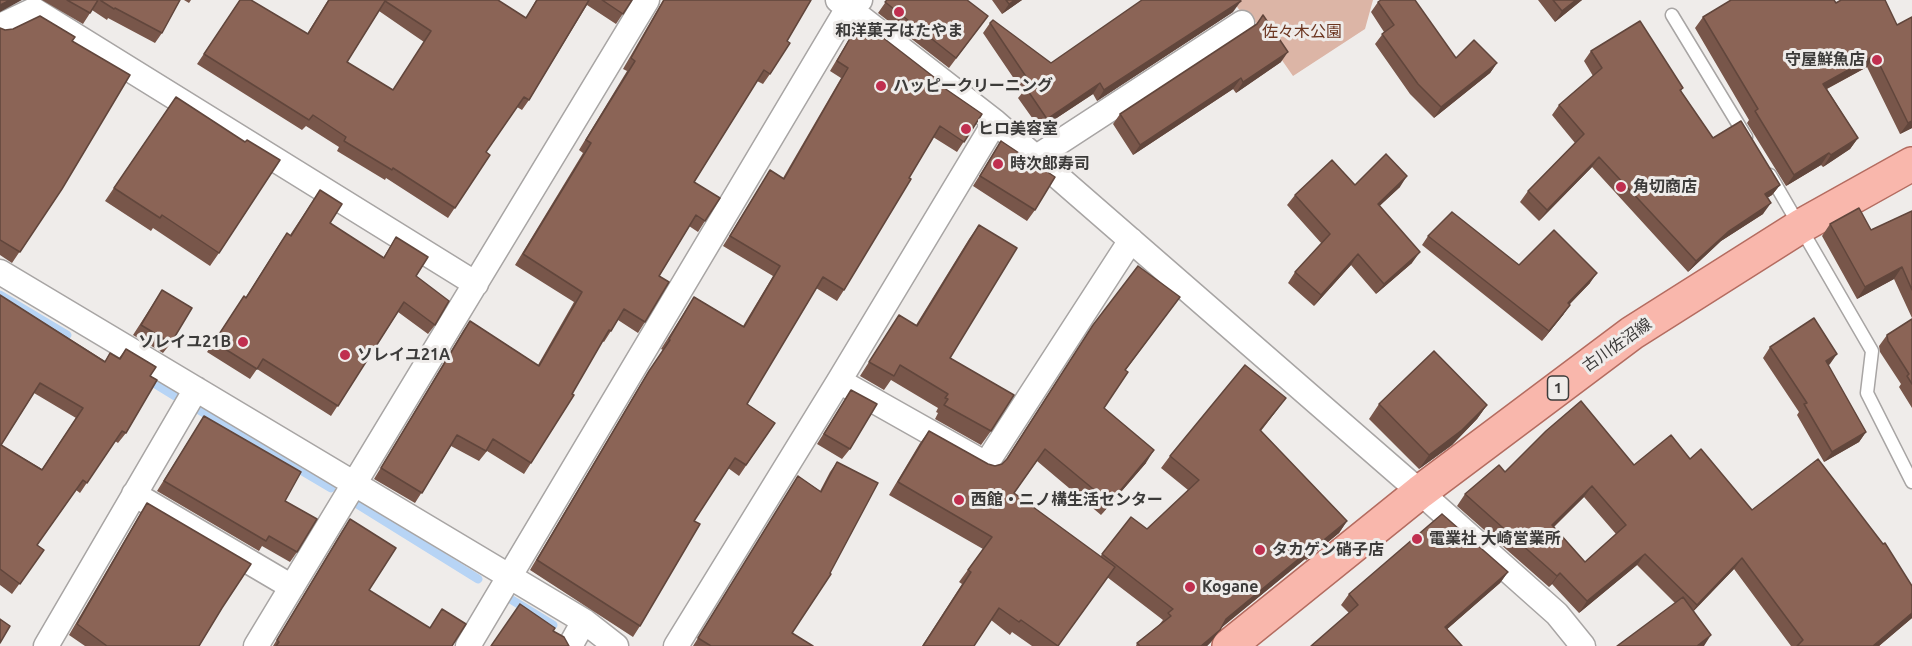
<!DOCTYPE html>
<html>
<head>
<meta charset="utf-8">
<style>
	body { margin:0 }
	canvas { display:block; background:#efecea }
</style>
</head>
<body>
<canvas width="1912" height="646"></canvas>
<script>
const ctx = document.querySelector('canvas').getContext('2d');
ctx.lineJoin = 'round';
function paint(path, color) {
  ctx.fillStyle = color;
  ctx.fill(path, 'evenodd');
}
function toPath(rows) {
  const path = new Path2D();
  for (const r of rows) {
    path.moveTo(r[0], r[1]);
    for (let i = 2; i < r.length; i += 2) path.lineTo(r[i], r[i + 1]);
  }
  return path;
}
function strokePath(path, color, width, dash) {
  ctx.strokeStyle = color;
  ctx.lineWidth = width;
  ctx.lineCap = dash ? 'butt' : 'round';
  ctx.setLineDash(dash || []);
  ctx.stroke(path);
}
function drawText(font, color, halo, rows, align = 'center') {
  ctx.font = font + ' Ubuntu,"Noto Sans JP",sans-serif';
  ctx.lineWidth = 6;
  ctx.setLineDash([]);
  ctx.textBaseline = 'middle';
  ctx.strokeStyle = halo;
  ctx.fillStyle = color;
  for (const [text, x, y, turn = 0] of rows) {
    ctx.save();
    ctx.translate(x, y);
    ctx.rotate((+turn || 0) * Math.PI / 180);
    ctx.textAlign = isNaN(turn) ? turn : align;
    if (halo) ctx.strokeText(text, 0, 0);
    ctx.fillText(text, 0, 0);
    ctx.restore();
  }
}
const green = toPath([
	[1232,0,1373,0,1365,29,1293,76,1254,20,1249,23]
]);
const stream = toPath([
	[0,295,67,335],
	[144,377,175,396],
	[194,407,331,488],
	[354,502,478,579],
	[512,600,553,625]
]);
const service = toPath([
	[1672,15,1746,137],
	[1770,175,1872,351,1867,393,1912,482]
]);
const minor = toPath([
	[838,0,995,122,1420,492,1557,614,1583,646],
	[0,26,34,10,476,284],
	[1035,158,1242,23],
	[0,272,584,621,616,646],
	[839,381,986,464,1131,240],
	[134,494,292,587],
	[46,646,196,389],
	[256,646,647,0],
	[468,646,848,8,860,0],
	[570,646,584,621],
	[676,646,839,381,995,122]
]);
const primary = toPath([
	[1229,646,1420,492,1632,333,1801,226,1912,164]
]);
const wall = toPath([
	[42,0,180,0,162,33,155,43,108,18,107,20,92,10,83,24],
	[184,0,191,0,189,3],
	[240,0,307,34,328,0,498,0,526,18,536,0,632,0,616,24,587,5,529,100,522,110,517,107,486,152,490,155,448,218,386,178,385,180,337,151,339,147,306,126,302,130,197,64],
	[379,11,424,42,393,90,347,62],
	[663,0,811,0,787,41,770,74,763,84,757,81,694,182,705,221,698,232,689,226,659,276,645,322,638,333,618,320,604,342,602,341,531,463,524,474,487,451,479,461,451,446,415,503,374,479,463,331,470,321,538,365,574,302,515,265,583,153,579,150,627,71,623,69],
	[887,0,988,16,949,68,878,13],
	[992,0,1022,0,1002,14],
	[1538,0,1582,0,1555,22],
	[1378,2,1456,58,1497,63,1490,73,1434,118,1410,94,1375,44,1384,32,1371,12],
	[1836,3,1897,25,1912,17,1912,128,1900,134,1867,67,1827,89,1858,138,1850,149,1823,167,1821,165,1786,186,1747,123,1749,120,1695,28,1703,17],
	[1233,12,1097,101,1093,94,1040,129,1018,98,1023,92,983,33,990,23,1051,63],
	[1263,15,1281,62,1236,93,1233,89,1133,155,1113,124,1120,114,1255,26],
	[0,28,5,30,72,41,62,189,12,263,0,255],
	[856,28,937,83,982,114,957,152,933,137,909,178,844,290,837,301,816,288,747,404,775,423,739,476,728,468,694,521,640,626,633,637,530,570,642,382,663,350,661,349,694,297,743,326,773,276,723,246,770,170,783,178,841,78,830,71,849,39],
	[1591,51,1683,88,1681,91,1713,138,1780,185,1772,195,1767,198,1763,214,1721,241,1688,272,1592,167,1539,221,1520,202,1528,191,1575,143,1552,115,1559,105,1593,76,1584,61],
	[167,110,245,142,219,253,210,266,153,228,151,231,105,201],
	[1001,141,1035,210,1027,221,973,186],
	[1355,185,1400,187,1379,206,1412,263,1376,294,1351,265,1314,306,1288,283,1295,272,1322,244,1287,205,1295,195],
	[320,190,330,223,383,258,396,237,416,276,435,325,428,334,398,312,331,416,257,369,250,379,207,352,244,296,246,297,280,243,287,233,290,235],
	[1912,211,1912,318,1894,279,1857,299,1822,236,1830,224,1871,230],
	[979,225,950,358,991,431,981,445,935,419,938,413,936,412,938,408,891,380,884,390,860,376,899,315,916,325,969,239],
	[1428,236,1519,265,1590,283,1569,305,1563,315,1542,341,1422,245],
	[162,290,171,343,163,353,133,335],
	[0,295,105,361,110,353,119,358,126,349,150,376,126,433,118,443,115,441,80,493,76,490,37,545,44,550,12,594,0,585],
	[34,393,76,418,42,469,1,445],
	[1171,309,1125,371,1104,408,1146,463,1101,515,1037,461,1014,493,1100,557,1131,517,1147,529,1188,490,1161,468,1170,456,1277,410,1261,431,1347,521,1339,533,1306,560,1305,559,1220,629,1211,642,1207,646,1136,646,1137,643,1159,625,1163,620,1107,577,1058,646,1032,646,1012,632,1010,635,991,620,974,646,922,646,962,584,959,582,983,549,889,495,920,443,929,431,988,464,995,466,1002,464,1005,461,1093,325],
	[1912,319,1912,408,1899,387,1901,384,1880,352,1879,346,1887,335],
	[1770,347,1830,364,1828,365,1866,432,1859,442,1824,462,1797,415,1799,412,1763,358],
	[851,390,850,449,842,459,817,444],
	[1379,404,1487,405,1477,419,1452,445,1419,469,1369,419],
	[204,416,285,501,297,552,290,562,262,546,259,551,157,491],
	[1690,459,1752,510,1912,586,1912,618,1879,646,1791,646,1734,569,1693,611,1704,646,1675,603,1637,565,1579,613,1552,584,1549,587,1457,506,1465,494,1505,472,1634,465],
	[1584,497,1616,534,1585,562,1554,527],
	[837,462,792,633,813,646,693,646,798,476,820,491,830,472],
	[147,503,222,608,199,646,85,646,69,635,140,514],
	[350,519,369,590,452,646,273,646,342,531],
	[1508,572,1500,583,1447,629,1349,613,1341,605,1349,594]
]);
const shadedWall = toPath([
	[10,0,22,0,0,12,0,5],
	[1015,0,1022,0,1002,14,1009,4],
	[1576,0,1582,0,1555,22,1562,11],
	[1241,1,1233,12,1097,101,1104,90],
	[1288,52,1281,62,1236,93,1243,82],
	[1875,55,1867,67,1815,95,1823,84],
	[1497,63,1490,73,1434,118,1441,107],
	[1241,78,1233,89,1133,155,1140,145],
	[1100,83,1093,94,1040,129,1047,119],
	[1912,121,1912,128,1900,134,1908,123],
	[1858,138,1850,149,1823,167,1831,155],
	[1829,153,1821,165,1786,186,1794,175],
	[1599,157,1592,167,1539,221,1547,210],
	[1407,176,1400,187,1370,215,1378,204],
	[1780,185,1772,195,1757,204,1765,194],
	[1771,203,1763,214,1721,241,1688,272,1696,261,1729,231],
	[1420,252,1412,263,1376,294,1384,284],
	[1358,254,1351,265,1314,306,1321,295],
	[1902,267,1894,279,1857,299,1865,287],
	[1597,273,1590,283,1561,313,1568,303],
	[1570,305,1563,315,1542,341,1549,331],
	[1837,354,1830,364,1819,372,1826,361],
	[1286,398,1277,410,1251,442,1260,430],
	[1487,405,1477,419,1452,445,1419,469,1429,455],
	[1866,432,1859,442,1824,462,1832,452],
	[1154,450,1146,463,1101,515,1110,503],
	[1592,486,1584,497,1544,536,1552,525],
	[1347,521,1339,533,1306,560,1314,548],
	[1313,547,1305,559,1217,631,1226,619],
	[1645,554,1637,565,1579,613,1587,601],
	[1742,558,1734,569,1689,616,1697,605],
	[1508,572,1500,583,1437,638,1445,627],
	[1560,573,1552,584,1549,587,1557,576],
	[1912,613,1912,618,1879,646,1873,646],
	[1220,630,1211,642,1207,646,1201,646],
	[1711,635,1704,646,1697,646]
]);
const building = toPath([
	[0,0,10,0,0,5,0,0],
	[67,0,98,0,90,13,67,0],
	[100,0,180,0,162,33,115,8,114,9,100,0],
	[240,0,251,0,308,34,329,0,498,0,526,18,537,0,589,0,529,100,524,97,486,152,490,155,455,208,393,168,392,170,344,141,346,137,313,115,309,120,204,54,240,0],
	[385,1,431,31,393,90,347,62,385,1],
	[602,0,632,0,623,14,602,0],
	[664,0,811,0,787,41,790,43,770,74,764,70,694,182,720,198,705,221,696,215,659,276,669,282,645,322,624,309,611,331,609,330,572,394,574,395,531,463,493,439,486,451,457,435,422,493,381,468,470,321,539,366,582,292,523,254,591,143,586,140,635,61,631,58,664,0],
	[887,0,967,0,988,16,956,58,885,2,887,0],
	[1006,0,1015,0,1009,4,1006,0],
	[1142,0,1240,0,1241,1,1104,90,1100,83,1047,119,1026,88,1031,84,990,23,993,20,1051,63,1142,0],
	[1381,0,1415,0,1456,58,1474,40,1497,63,1441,107,1418,84,1382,34,1394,25,1378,2,1381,0],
	[1553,0,1576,0,1562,11,1553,0],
	[1731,0,1834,0,1836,3,1841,0,1885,0,1897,25,1912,17,1912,121,1908,123,1875,55,1823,84,1858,138,1831,155,1829,153,1794,175,1755,111,1758,109,1703,17,1731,0],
	[1263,15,1288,52,1243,82,1241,78,1140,145,1120,114,1257,24,1263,15],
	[40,16,75,37,72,41,130,75,62,189,20,252,0,240,0,28,5,30,13,29,40,16],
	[1640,21,1683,88,1680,90,1713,138,1741,121,1780,185,1765,194,1771,203,1729,231,1696,261,1599,157,1547,210,1528,191,1584,134,1559,105,1602,68,1591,51,1640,21],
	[867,26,873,30,939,81,937,83,982,114,964,142,940,126,909,178,911,179,844,290,823,277,747,404,775,423,746,465,735,458,694,521,700,524,640,626,537,560,649,371,670,340,669,339,694,297,744,327,780,266,730,236,770,170,784,179,848,68,837,61,856,28,862,32,867,26],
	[176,97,245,142,247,140,280,160,219,253,162,215,160,218,114,188,176,97],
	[1001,141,1055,177,1035,210,980,176,1001,141],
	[1386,154,1407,176,1378,204,1420,252,1384,284,1358,254,1321,295,1295,272,1330,234,1295,195,1332,160,1355,185,1386,154],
	[320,190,342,204,330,223,384,258,396,237,428,257,416,276,449,301,435,325,404,302,338,406,263,359,257,369,214,342,244,296,246,298,287,233,291,236,320,190],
	[1859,208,1871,230,1912,211,1912,290,1902,267,1865,287,1830,224,1859,208],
	[1452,212,1519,265,1554,230,1597,273,1568,303,1570,305,1549,331,1428,236,1452,212],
	[979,225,1017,248,950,358,1014,395,991,431,944,405,948,399,945,398,948,394,900,365,894,376,869,362,899,315,917,326,979,225],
	[1138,266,1180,297,1125,370,1128,372,1104,408,1154,450,1110,503,1045,449,1014,493,1115,567,1058,646,1021,620,1019,622,999,608,974,646,923,646,971,572,968,570,992,537,898,482,929,431,988,464,995,466,1002,464,1007,459,1093,325,1138,266],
	[162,290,192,308,171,343,141,325,162,290],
	[0,295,105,362,110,353,120,359,126,349,156,367,150,376,157,380,126,433,122,431,87,483,83,480,37,545,44,550,20,584,0,569,0,295],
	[40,383,83,408,42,470,1,445,40,383],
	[1814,318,1837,354,1826,361,1866,432,1832,452,1804,404,1807,403,1770,347,1814,318],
	[1912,319,1912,384,1907,376,1909,374,1888,341,1887,335,1912,319],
	[1434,351,1487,405,1462,430,1429,455,1379,404,1434,351],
	[1245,365,1286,398,1260,430,1347,521,1314,548,1313,547,1226,619,1220,630,1201,646,1140,646,1137,643,1171,616,1168,613,1173,609,1102,554,1131,517,1147,529,1199,480,1170,456,1245,365],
	[851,390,877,404,850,449,824,434,851,390],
	[1581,401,1634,465,1671,435,1690,459,1701,449,1752,510,1818,459,1883,544,1885,543,1912,586,1912,613,1873,646,1797,646,1803,640,1742,558,1697,605,1645,554,1587,601,1560,573,1557,576,1465,494,1499,465,1505,472,1546,431,1581,401],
	[1592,486,1626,525,1585,562,1552,525,1592,486],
	[204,416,301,472,285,501,317,519,297,552,269,536,266,541,164,481,204,416],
	[837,462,878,483,830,573,831,574,792,633,813,646,711,646,698,638,798,476,821,492,837,462],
	[147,503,251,564,222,608,199,646,107,646,77,624,147,503],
	[1442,514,1508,572,1445,627,1462,646,1311,646,1358,605,1349,594,1442,514],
	[350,519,396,548,369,590,430,628,442,609,466,624,452,646,276,646,279,642,277,640,350,519],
	[1683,597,1711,635,1697,646,1617,646,1683,597],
	[520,604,555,628,553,631,564,637,569,646,491,646,520,604],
	[0,619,10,626,0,643,0,619]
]);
const markers = [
	[899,12,6,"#c02f4f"],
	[1877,60,6,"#c02f4f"],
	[881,86,6,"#c02f4f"],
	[966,129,6,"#c02f4f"],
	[998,164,6,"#c02f4f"],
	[1621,187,6,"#c02f4f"],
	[243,342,6,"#c02f4f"],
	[345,355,6,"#c02f4f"],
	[959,500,6,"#c02f4f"],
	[1417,539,6,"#c02f4f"],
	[1260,550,6,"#c02f4f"],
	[1190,587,6,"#c02f4f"]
];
const shields = [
	[1558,388,21]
];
const shieldNames = [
	["1",1558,388]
];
const poiNames = [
	["和洋菓子はたやま",899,31,"center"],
	["守屋鮮魚店",1865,60,"right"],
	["ハッピークリーニング",893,86],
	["ヒロ美容室",978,129],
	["時次郎寿司",1010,164],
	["角切商店",1633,187],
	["ソレイユ21B",231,342,"right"],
	["ソレイユ21A",357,355],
	["西館・ニノ構生活センター",971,500],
	["電業社 大崎営業所",1429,539],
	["タカゲン硝子店",1272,550],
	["Kogane",1202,587]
];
const parkNames = [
	["佐々木公園",1302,32]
];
const streetNames = [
	["古川佐沼線",1617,345,-35]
];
paint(green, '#dcb5a6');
strokePath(stream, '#b7d4f5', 9);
strokePath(service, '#a8a5a4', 15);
strokePath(minor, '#a8a5a4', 27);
strokePath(primary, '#b46c60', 36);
strokePath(service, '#fff', 12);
strokePath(minor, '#fff', 24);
strokePath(primary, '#f9b7ac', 33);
paint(wall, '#78564a');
paint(shadedWall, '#61463c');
paint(building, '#8b6456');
strokePath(building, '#61463c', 1.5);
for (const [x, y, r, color] of markers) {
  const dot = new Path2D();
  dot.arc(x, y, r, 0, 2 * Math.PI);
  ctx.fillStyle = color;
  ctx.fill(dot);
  strokePath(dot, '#efecea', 2);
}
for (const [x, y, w] of shields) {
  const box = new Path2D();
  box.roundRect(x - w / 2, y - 12, w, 24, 4.5);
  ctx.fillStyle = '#efecea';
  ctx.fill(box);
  strokePath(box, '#3c3b3a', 1.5);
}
drawText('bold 15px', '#3c3b3a', null, shieldNames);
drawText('bold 16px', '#3c3b3a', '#efecea', poiNames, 'left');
drawText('16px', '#6b3520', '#efecea', parkNames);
drawText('16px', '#3c3b3a', '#efecea', streetNames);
</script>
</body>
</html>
